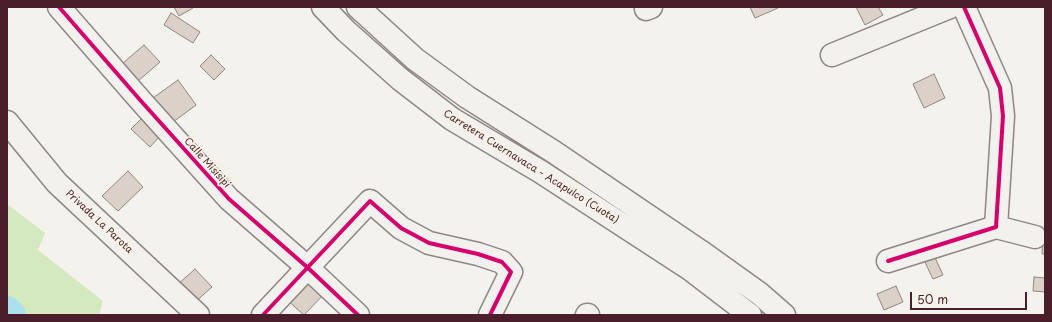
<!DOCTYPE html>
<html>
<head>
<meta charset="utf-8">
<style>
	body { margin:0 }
	#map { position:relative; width:1052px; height:322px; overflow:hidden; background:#f4f2ec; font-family:"Playpen Sans",sans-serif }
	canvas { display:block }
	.frame { position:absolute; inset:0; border:8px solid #4a1f2b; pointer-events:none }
	.scale { position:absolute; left:910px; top:292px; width:117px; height:18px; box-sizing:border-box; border:2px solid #4a1f2b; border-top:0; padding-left:5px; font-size:12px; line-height:14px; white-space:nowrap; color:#4a1f2b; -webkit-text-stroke:3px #f7f3e8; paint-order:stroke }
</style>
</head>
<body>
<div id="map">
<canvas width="1052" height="322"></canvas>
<div class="frame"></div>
<div class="scale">50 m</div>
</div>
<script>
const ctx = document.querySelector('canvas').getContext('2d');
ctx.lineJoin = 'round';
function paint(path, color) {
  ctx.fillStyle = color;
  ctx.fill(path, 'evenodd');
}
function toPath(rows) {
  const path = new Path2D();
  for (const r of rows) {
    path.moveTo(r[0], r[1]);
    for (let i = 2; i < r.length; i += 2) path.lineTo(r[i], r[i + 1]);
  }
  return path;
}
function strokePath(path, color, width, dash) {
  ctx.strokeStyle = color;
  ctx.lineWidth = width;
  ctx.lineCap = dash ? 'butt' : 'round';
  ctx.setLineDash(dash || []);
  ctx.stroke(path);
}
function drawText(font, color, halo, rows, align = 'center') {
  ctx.font = font + ' "Playpen Sans",sans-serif';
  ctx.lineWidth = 3.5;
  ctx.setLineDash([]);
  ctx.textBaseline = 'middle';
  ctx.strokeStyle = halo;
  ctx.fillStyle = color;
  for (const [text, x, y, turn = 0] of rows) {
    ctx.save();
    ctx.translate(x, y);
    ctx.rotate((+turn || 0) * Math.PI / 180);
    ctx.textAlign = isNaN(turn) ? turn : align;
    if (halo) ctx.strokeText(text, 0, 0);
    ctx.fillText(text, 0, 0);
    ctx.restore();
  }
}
const green = toPath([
	[7,204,45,233,38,250,103,301,99,315,7,315]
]);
const river = toPath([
	[7,310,12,315]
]);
const building = toPath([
	[174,7,192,7,193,8,179,16,174,7],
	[750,7,778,7,778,8,755,18,750,7],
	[856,7,878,7,883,15,865,25,856,7],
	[171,13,200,32,193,43,164,25,171,13],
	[144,45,160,62,138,81,123,63,144,45],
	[211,55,225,69,214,80,200,66,211,55],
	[934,74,945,98,924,108,913,84,934,74],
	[178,80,196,105,173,122,153,98,178,80],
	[142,118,161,135,150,147,131,129,142,118],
	[128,171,143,187,118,211,102,196,128,171],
	[1043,234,1045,234,1045,254,1042,254,1043,234],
	[931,249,943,275,933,279,921,254,931,249],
	[195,269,212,287,194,303,177,285,195,269],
	[308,277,325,293,304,315,287,300,308,277],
	[1034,277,1045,278,1045,292,1033,291,1034,277],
	[896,286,903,302,884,310,877,294,896,286]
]);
const minor = toPath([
	[59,7,141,101,229,199,307,267,358,315],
	[964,7,1000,88,1003,116,996,227],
	[646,9,651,7],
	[832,55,950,7],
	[7,122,57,183,198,315],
	[888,261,996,227,1035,237],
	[263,315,370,201,401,228,429,243,478,254,502,262,511,272,490,315],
	[587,315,588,315]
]);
const highway = toPath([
	[323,7,346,31,400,79,452,119,541,172,690,269,750,315],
	[358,7,415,59,467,97,554,152,700,251,760,294,784,315]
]);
const cycleway = toPath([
	[59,7,141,101,229,199,307,267,358,315],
	[888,261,996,227,1003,116,1000,88,964,7],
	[263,315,370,201,401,228,429,243,478,254,502,262,511,272,490,315]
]);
const streetNames = [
	["Calle Misisipi",207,163,48],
	["Carretera Cuernavaca - Acapulco (Cuota)",531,167,32],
	["Privada La Parota",99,222,43]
];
paint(green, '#d5e9c1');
strokePath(river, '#ace0ed', 28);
paint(building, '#dbd1c8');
strokePath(building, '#8f8685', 1);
strokePath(minor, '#8f8685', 25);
strokePath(highway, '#8f8685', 25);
strokePath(minor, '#f2f1ed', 22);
strokePath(highway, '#f2f1ed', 22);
strokePath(cycleway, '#d6006c', 4);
drawText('10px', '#4a1f2b', '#f7f3e8', streetNames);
</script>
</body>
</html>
